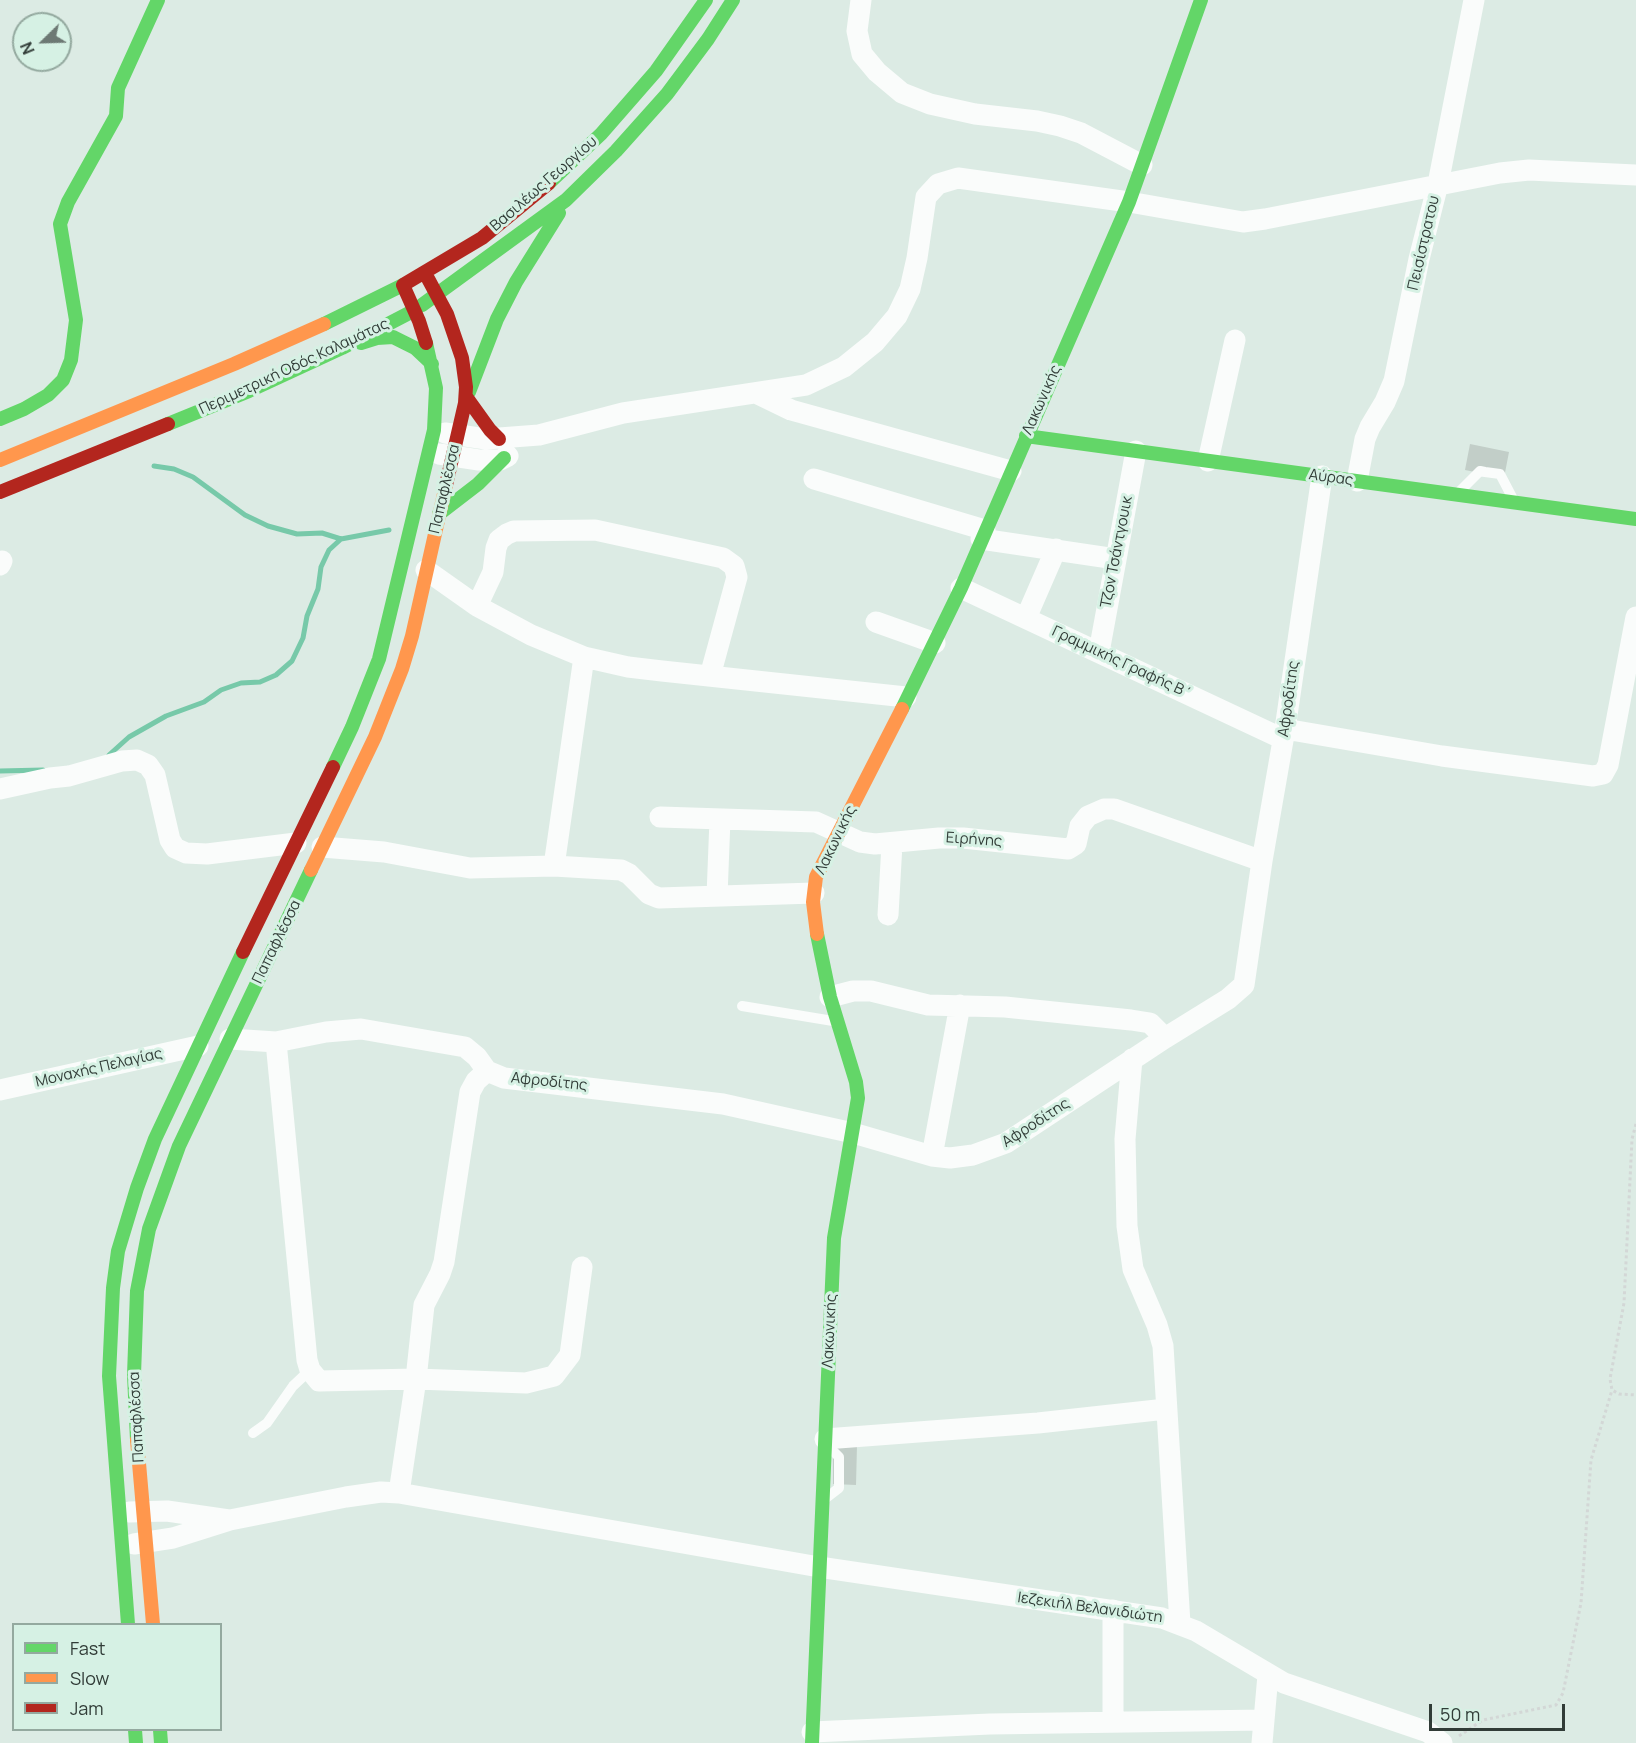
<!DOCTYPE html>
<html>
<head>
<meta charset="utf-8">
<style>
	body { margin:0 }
	#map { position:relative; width:1636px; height:1743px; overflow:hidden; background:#dcebe4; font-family:Manrope,sans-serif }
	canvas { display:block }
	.legend { position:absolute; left:12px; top:1623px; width:210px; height:108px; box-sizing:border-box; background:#d6f1e4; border:2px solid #94a99f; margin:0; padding:8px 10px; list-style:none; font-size:18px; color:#313c37 }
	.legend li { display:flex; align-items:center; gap:12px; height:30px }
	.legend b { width:30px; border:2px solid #94a99f }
	.north { position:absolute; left:12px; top:12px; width:60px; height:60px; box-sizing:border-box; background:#d6f1e4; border:2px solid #94a99f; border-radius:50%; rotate:247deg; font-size:16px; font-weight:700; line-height:24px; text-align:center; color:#313c37 }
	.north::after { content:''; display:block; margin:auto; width:21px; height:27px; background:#6d7974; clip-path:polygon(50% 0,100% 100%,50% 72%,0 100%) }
	.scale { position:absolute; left:1429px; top:1704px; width:136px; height:27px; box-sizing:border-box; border:3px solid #313c37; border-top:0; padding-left:8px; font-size:18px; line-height:21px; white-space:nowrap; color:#313c37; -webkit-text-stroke:4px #d6f1e4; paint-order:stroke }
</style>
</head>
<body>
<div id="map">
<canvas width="1636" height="1743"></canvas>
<ul class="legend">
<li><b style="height:8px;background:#63d668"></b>Fast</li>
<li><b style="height:8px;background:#ff974d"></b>Slow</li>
<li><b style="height:8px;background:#b3261e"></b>Jam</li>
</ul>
<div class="north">N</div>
<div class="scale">50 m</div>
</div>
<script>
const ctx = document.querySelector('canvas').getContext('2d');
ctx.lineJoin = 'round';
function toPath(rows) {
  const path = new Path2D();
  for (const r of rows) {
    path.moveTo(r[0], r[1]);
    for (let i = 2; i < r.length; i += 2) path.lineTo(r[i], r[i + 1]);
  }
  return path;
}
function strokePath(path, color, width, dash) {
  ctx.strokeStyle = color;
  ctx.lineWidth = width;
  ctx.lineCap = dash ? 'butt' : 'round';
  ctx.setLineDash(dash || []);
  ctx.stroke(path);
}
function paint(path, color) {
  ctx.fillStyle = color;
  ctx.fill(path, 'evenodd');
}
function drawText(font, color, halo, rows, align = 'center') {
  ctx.font = font + ' Manrope,sans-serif';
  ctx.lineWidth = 6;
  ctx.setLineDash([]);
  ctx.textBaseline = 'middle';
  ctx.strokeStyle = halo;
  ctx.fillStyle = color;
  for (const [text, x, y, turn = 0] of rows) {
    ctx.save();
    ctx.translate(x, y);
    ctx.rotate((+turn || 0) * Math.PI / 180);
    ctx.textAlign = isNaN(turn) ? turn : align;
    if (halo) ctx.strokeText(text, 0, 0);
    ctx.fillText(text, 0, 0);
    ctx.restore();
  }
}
const stream = toPath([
	[154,466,174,469,193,477,245,515,268,526,297,534,322,533,341,539,389,530],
	[109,755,129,737,166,716,204,702,221,690,241,683,260,682,276,675,292,661,303,638,307,616,318,589,321,567,329,550,341,539],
	[0,771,43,770]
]);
const building = toPath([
	[1470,444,1509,452,1504,478,1465,470],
	[833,1444,857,1445,856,1485,833,1484]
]);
const path = toPath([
	[1636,1124,1632,1139,1624,1303,1610,1379,1612,1390,1619,1394,1636,1395],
	[1459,1736,1483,1720,1556,1705,1563,1693,1581,1603,1591,1460,1612,1390]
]);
const lane = toPath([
	[1460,491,1480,471,1485,472,1500,474,1512,497],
	[742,1006,833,1021],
	[253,1433,267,1423,293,1386,310,1370],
	[826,1498,839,1488,839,1457,829,1447]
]);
const street = toPath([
	[861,0,857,31,862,54,877,72,902,93,930,104,975,114,1037,121,1060,126,1081,133,1142,165],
	[756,393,791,410,1011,471],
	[445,433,486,439,539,435,623,413,806,385,844,367,875,342,897,316,910,289,917,258,926,197,938,184,958,178,1129,202,1243,222,1265,219,1500,173,1529,170,1636,175],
	[439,454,479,460,500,460,508,456],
	[1208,461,1235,340],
	[814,479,985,530],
	[1357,481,1365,439,1370,427,1385,402,1394,381,1419,259,1438,184,1474,0],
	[981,539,1116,559],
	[0,565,2,561],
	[426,570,477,606,531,635,584,657,628,667,662,671,906,697],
	[961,588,1283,739],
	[477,606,493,572,496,548,499,540,507,534,514,531,595,530,723,558,734,566,737,577,710,676],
	[1026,618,1056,549],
	[876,622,935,643],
	[1099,652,1136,451],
	[1285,729,1442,756,1593,776,1603,774,1608,765,1636,617],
	[0,789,50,778,69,776,122,761,137,760,148,765,155,775,170,840,175,848,186,853,207,854,296,843],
	[660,817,816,822,860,842,875,844,939,838,963,838,1068,849,1076,844,1080,826,1088,816,1104,809,1114,809,1262,861],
	[322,847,384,852,470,868,554,866,621,870,629,874,649,894,659,898,814,893],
	[554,866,584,657],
	[717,896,720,819],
	[888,915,892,844],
	[830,997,853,991,871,991,928,1005,1005,1007,1131,1020,1150,1023,1165,1038],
	[230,1039,276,1042,326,1032,361,1029,465,1047,477,1057,487,1071,504,1078,723,1104,853,1133,932,1156,950,1158,973,1155,1006,1143,1165,1038,1228,999,1244,985,1262,861,1285,729,1322,476],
	[276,1042,307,1360,310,1370,319,1381,416,1379,526,1383,554,1376,570,1355,582,1267],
	[1132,1059,1125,1139,1127,1226,1133,1269,1157,1325,1163,1346,1180,1624],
	[0,1090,198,1046],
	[932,1156,960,1005],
	[825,1439,1038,1423,1166,1409],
	[399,1493,416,1379,424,1305,440,1274,444,1262,470,1092,476,1081,487,1071],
	[129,1512,167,1511,229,1520],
	[134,1544,173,1538,230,1520,346,1497,381,1492,399,1493,819,1567,1162,1618,1196,1631,1284,1683,1428,1732,1442,1743],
	[1113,1722,1113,1610],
	[812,1732,990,1724,1264,1720],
	[1262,1743,1268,1675]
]);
const fast = toPath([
	[549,183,601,134,656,71,706,0],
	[422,305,566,200,616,151,667,94,708,39,733,0],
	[324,324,403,285],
	[361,343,377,338,393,337,415,348,432,364],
	[469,392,497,319,516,282,559,213],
	[0,419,24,409,48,395,63,380,71,360,76,320,60,224,68,202,116,116,118,88,158,0],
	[168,424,249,391,342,348,415,310],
	[1026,436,1636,519],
	[439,514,478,484,504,458],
	[902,709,961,588,1129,202,1201,0],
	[333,767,352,727,379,659,434,430,436,388,426,343],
	[137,1440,134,1375,137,1291,149,1229,179,1146,311,870],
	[128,1624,109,1376,113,1288,118,1251,137,1188,155,1139,243,952],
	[135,1730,136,1743],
	[160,1730,161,1743],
	[812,1743,834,1238,858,1098,856,1082,830,997,817,934]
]);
const slow = toPath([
	[0,460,234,364,324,324],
	[311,870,375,737,402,669,412,636,446,485],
	[817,934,813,902,816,877,902,709],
	[137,1440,153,1624]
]);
const jam = toPath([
	[425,273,447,314,462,358,466,387,465,403,446,485],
	[426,343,419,321,403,285,482,238,549,183],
	[467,398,490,430,499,439],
	[0,492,168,424],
	[243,952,333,767]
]);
const streetNames = [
	["Βασιλέως Γεωργίου",544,184,-41],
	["Πεισίστρατου",1424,243,-77],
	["Περιμετρική Οδός Καλαμάτας",294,367,-25],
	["Λακωνικής",1042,400,-66],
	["Αύρας",1331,478,8],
	["Παπαφλέσσα",445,489,-77],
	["Τζον Τσάντγουικ",1117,552,-79],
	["Γραμμικής Γραφής Β΄",1122,663,25],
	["Αφροδίτης",1289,699,-82],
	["Λακωνικής",836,840,-64],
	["Ειρήνης",974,840,4],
	["Παπαφλέσσα",277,942,-64],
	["Μοναχής Πελαγίας",99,1068,-13],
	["Αφροδίτης",549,1082,6],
	["Αφροδίτης",1036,1123,-33],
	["Λακωνικής",830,1331,-87],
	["Παπαφλέσσα",137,1417,-93],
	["Ιεζεκιήλ Βελανιδιώτη",1090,1608,8]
];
strokePath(stream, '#77c9a9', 5);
paint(building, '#c2cec8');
strokePath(path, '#d3d7d6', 3, [3, 3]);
strokePath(lane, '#fafcfb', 10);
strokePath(street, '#fafcfb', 21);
strokePath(fast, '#63d668', 14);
strokePath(slow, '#ff974d', 14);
strokePath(jam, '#b3261e', 14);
drawText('15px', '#313c37', '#d6f1e4', streetNames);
</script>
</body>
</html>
